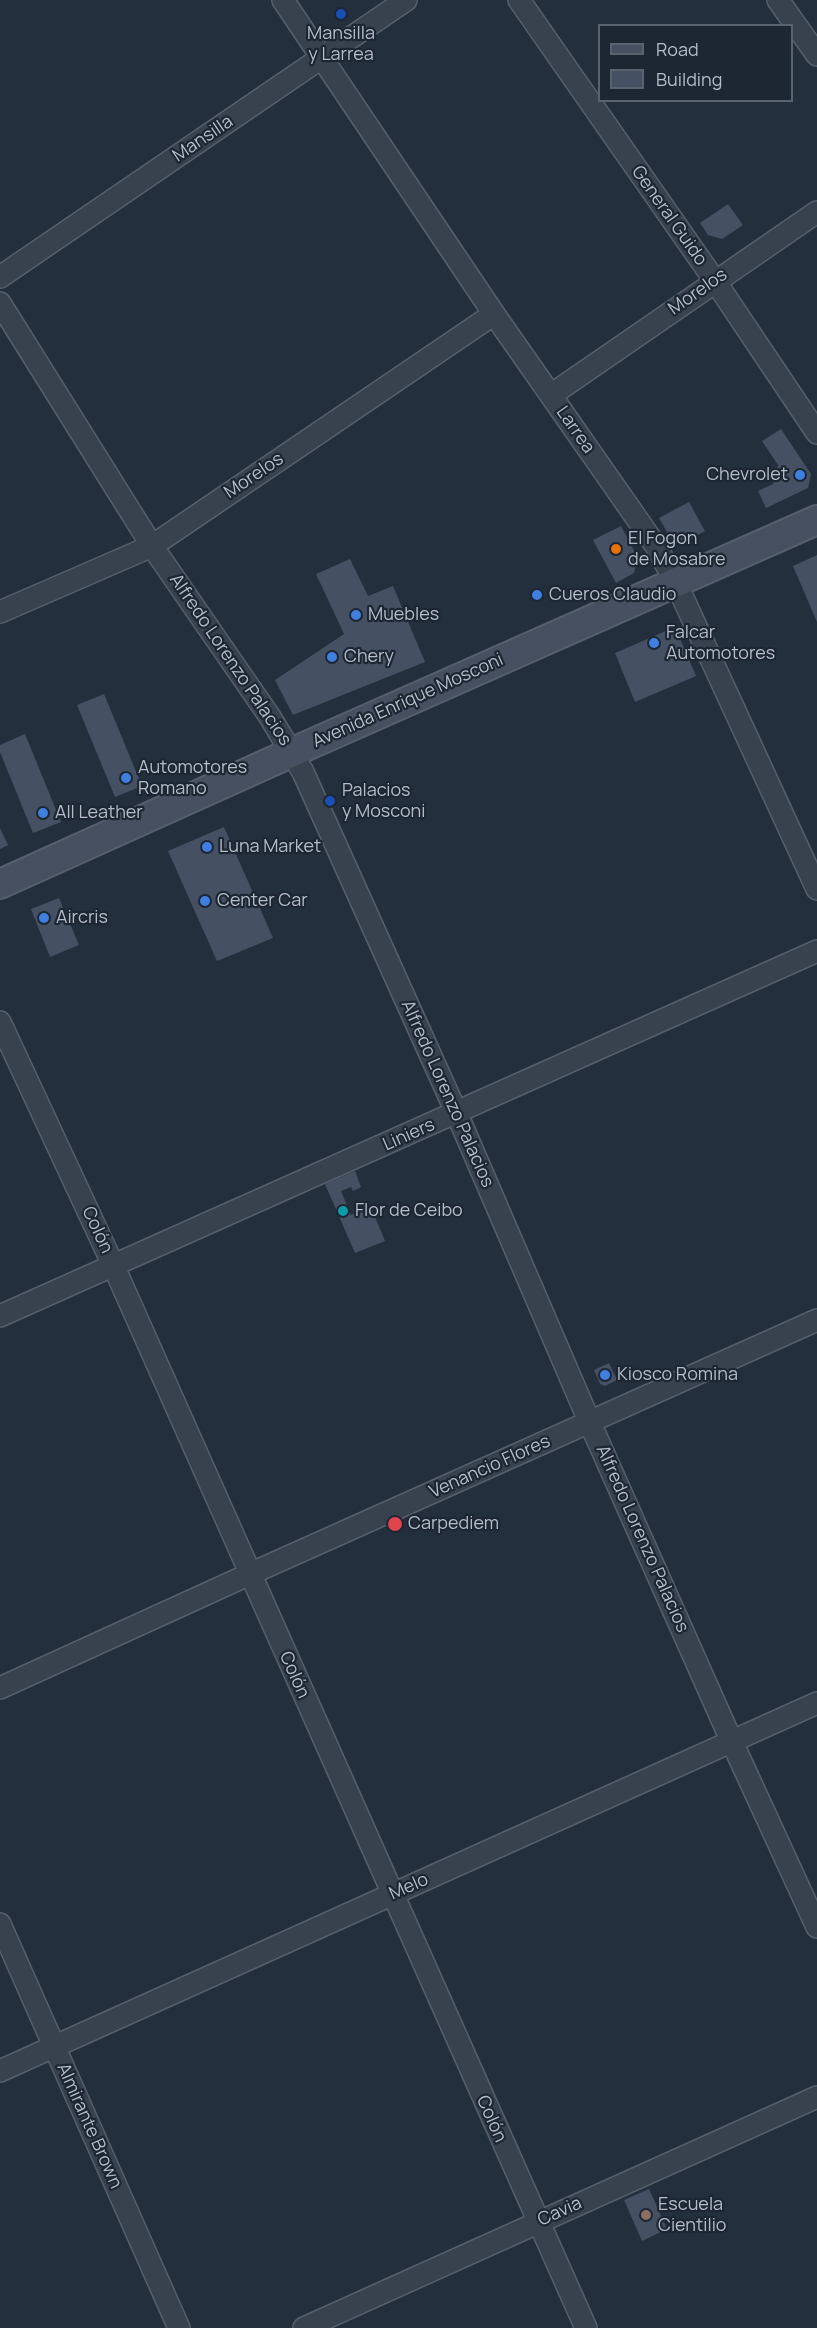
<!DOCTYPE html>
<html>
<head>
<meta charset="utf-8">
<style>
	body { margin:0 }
	#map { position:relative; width:817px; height:2328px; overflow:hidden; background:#242f3e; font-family:Manrope,sans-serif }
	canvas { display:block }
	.legend { position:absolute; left:598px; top:24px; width:195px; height:78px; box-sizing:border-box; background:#1d2633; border:2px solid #59626f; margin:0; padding:8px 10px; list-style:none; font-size:18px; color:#b4bcc9 }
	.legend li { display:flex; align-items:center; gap:12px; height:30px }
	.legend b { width:30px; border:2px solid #59626f }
</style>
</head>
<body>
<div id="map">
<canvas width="817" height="2328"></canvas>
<ul class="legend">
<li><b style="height:8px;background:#465061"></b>Road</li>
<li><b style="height:16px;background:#455162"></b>Building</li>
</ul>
</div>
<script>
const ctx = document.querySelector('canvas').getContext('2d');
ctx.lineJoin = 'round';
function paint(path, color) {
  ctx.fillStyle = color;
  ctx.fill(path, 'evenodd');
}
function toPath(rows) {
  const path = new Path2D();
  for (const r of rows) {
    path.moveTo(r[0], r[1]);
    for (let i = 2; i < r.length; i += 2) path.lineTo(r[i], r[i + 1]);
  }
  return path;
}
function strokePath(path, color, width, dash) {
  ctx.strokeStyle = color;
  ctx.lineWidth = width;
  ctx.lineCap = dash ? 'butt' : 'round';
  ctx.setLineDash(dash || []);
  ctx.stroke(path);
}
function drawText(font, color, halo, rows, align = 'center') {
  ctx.font = font + ' Manrope,sans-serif';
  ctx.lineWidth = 4.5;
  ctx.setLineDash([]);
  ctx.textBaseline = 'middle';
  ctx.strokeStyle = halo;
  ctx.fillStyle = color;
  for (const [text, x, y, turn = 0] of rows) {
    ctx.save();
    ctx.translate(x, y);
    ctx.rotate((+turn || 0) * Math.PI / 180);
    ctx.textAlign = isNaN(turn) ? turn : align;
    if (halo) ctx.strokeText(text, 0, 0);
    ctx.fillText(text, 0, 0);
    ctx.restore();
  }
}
const building = toPath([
	[728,204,743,225,722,239,708,235,700,223],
	[781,429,811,474,808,488,766,508,758,491,773,484,778,465,762,441],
	[689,502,705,531,685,542,671,539,659,518],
	[621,526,638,558,634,573,616,583,593,540],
	[817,555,817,622,793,566],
	[350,559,368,596,393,586,425,662,293,715,275,680,344,634,316,574],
	[675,627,696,676,635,702,615,653],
	[104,694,142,786,115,797,77,705],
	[25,734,61,822,33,833,0,752,0,745],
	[224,827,273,938,217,961,168,851],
	[0,828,8,845,0,849],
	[59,898,79,945,50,957,31,909],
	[355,1171,361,1187,353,1191,351,1187,341,1191,351,1215,371,1207,385,1241,355,1253,325,1184],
	[609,1363,617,1380,605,1386,600,1384,594,1370],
	[649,2189,667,2229,642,2241,624,2200]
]);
const minor = toPath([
	[283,0,494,314,656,546,676,583,817,889],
	[519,0,715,281,817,433],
	[778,0,817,55],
	[0,277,406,0],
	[0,303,152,546,270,717,303,772,457,1114,590,1423,732,1742,817,1927],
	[551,395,817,212],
	[0,612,152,546,494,314],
	[0,1022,114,1267,586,2328],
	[0,1316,817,951],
	[0,1688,250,1574,817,1320],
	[0,1924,179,2328],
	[0,2071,817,1703],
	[304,2328,817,2097]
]);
const secondary = toPath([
	[0,884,293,752,817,520]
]);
const markers = [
	[341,14,6,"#1a4fb4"],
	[800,475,6,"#3f7fe0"],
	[616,549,6,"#e8710a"],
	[537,595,6,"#3f7fe0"],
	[356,615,6,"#3f7fe0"],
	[654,643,6,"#3f7fe0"],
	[332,657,6,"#3f7fe0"],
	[126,778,6,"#3f7fe0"],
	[330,801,6,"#1a4fb4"],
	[43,813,6,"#3f7fe0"],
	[207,847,6,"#3f7fe0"],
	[205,901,6,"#3f7fe0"],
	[44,918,6,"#3f7fe0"],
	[343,1211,6,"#0f9aa8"],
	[605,1375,6,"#3f7fe0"],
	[395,1524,8,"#e0444e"],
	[646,2215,6,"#8d6e63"]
];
const poiNames = [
	["Mansilla",341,34,"center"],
	["y Larrea",341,55,"center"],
	["Chevrolet",788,475,"right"],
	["El Fogon",628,539],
	["de Mosabre",628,560],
	["Cueros Claudio",549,595],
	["Muebles",368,615],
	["Falcar",666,633],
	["Automotores",666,654],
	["Chery",344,657],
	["Automotores",138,768],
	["Romano",138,789],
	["Palacios",342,791],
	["y Mosconi",342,812],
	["All Leather",55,813],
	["Luna Market",219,847],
	["Center Car",217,901],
	["Aircris",56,918],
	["Flor de Ceibo",355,1211],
	["Kiosco Romina",617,1375],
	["Carpediem",408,1524],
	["Escuela",658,2205],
	["Cientilio",658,2226]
];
const streetNames = [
	["Mansilla",203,139,-34],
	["General Guido",669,216,55],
	["Morelos",698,292,-35],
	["Larrea",575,430,55],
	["Morelos",254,476,-34],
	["Alfredo Lorenzo Palacios",230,660,56],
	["Avenida Enrique Mosconi",408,701,-24],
	["Alfredo Lorenzo Palacios",447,1094,66],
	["Liniers",409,1135,-24],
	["Colón",97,1230,65],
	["Venancio Flores",490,1467,-24],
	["Alfredo Lorenzo Palacios",642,1539,66],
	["Colón",294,1675,66],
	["Melo",409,1887,-24],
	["Colón",491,2119,66],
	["Almirante Brown",89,2126,66],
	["Cavia",560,2212,-24]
];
paint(building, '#455162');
strokePath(minor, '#565f6c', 24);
strokePath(secondary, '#565f6c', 32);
strokePath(minor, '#38414e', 21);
strokePath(secondary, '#465061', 28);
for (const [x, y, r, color] of markers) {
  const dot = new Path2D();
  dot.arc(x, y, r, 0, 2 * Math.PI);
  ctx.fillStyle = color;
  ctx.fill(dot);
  strokePath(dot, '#1d2633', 2);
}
drawText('18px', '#b4bcc9', '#1d2633', poiNames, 'left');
drawText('18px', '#b4bcc9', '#1d2633', streetNames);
</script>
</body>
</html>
